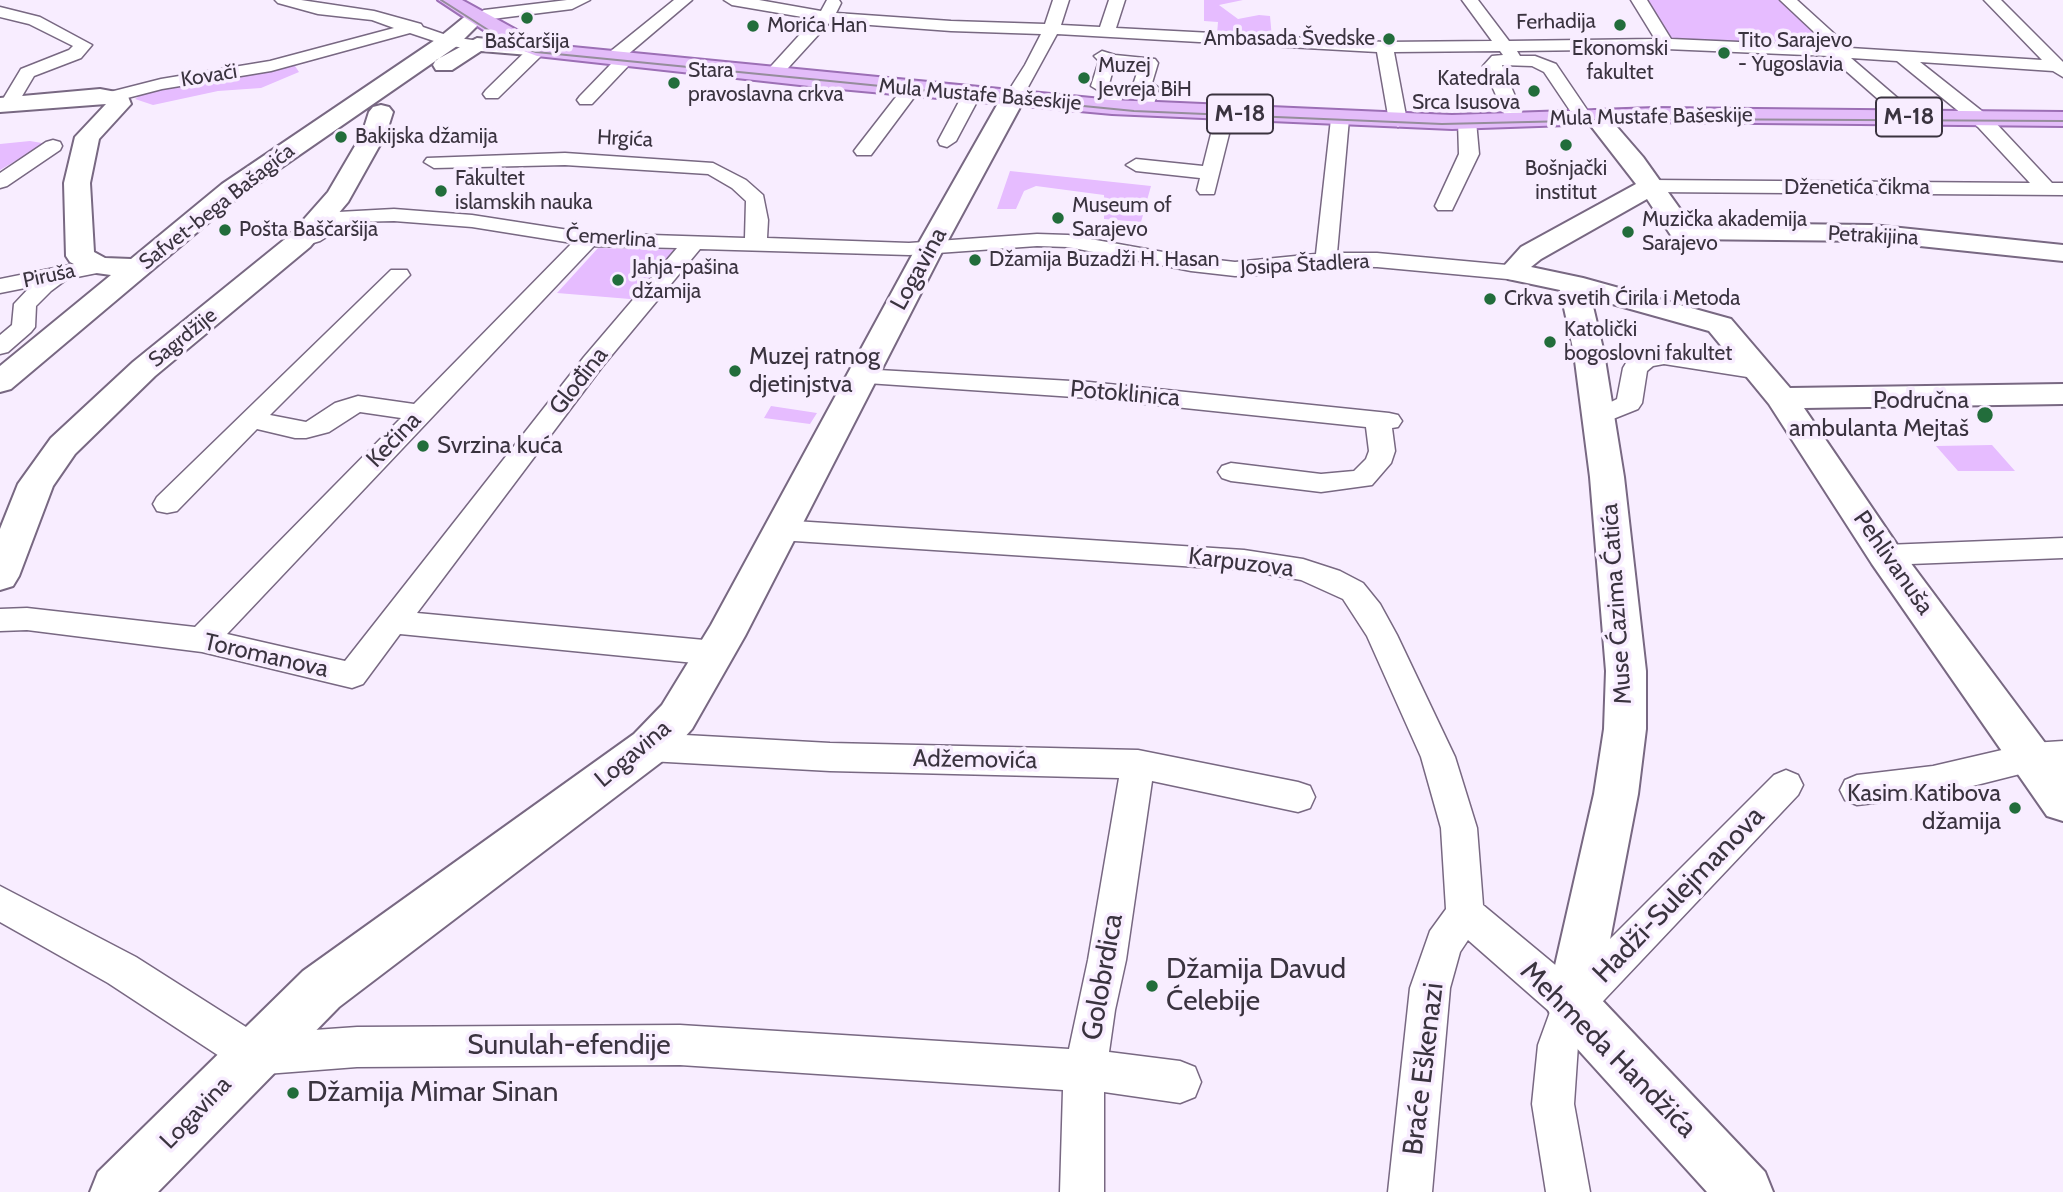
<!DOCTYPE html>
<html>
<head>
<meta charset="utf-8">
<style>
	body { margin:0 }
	canvas { display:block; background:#f8edff }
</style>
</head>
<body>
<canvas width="2063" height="1192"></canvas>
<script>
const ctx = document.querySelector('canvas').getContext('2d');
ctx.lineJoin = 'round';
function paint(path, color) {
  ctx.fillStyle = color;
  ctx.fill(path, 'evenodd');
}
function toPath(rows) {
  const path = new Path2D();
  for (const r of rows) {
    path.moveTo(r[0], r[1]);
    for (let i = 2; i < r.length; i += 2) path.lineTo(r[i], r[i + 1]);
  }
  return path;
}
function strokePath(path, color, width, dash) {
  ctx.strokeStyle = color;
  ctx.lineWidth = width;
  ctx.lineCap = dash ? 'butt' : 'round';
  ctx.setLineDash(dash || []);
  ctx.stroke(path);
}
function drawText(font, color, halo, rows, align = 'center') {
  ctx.font = font + ' Cabin,sans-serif';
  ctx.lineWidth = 7;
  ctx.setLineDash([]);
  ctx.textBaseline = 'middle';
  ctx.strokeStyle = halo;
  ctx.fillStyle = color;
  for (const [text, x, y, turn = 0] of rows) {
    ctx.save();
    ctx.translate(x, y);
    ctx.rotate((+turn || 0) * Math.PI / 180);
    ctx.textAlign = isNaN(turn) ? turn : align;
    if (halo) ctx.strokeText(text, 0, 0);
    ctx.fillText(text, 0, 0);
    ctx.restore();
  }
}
const green = toPath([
	[1204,0,1243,0,1219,5,1238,19,1259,15,1270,16,1272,38,1217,34,1218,22,1204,21],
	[1644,0,1779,0,1827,46,1670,39],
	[293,63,299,72,261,88,218,91,153,105,135,99,148,89],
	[30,141,42,143,41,146,0,170,0,144],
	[1010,171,1151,186,1141,222,1104,219,1104,195,1036,186,1024,191,1016,209,997,209],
	[598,248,685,250,642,300,557,293],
	[771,406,817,413,810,424,764,418],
	[1992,445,2015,471,1958,471,1936,446]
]);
const street = toPath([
	[275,0,301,0,374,11,421,24,423,27,452,37,479,41,481,45,473,50,443,44,410,33,271,71,162,89,112,102,103,97,106,93,161,79,270,61,394,28,372,20,318,14,278,3,275,0],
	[567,0,590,0,572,9,484,20,476,15,484,10,567,0],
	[674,0,692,0,626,56,632,60,630,64,592,104,580,104,577,100,580,96,611,64,604,59,606,55,674,0],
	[724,0,759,0,821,11,827,0,839,0,841,3,836,13,951,21,1045,24,1053,0,1069,0,1061,25,1100,27,1109,0,1125,0,1116,28,1385,42,1492,41,1462,0,1478,0,1509,41,1655,39,1631,0,1647,0,1671,39,1829,46,1780,0,1797,0,1850,48,2042,60,1984,0,2001,0,2063,62,2063,77,2053,71,1920,62,1992,119,2052,183,2063,183,2063,195,1651,192,1644,190,1641,186,1644,182,1651,180,2030,183,1978,127,1897,61,1851,58,1915,113,1918,117,1915,121,1903,121,1829,56,1666,49,1517,51,1520,56,1535,56,1556,64,1592,117,1589,121,1577,121,1544,72,1532,66,1502,65,1525,120,1516,126,1507,120,1483,66,1492,56,1503,55,1500,51,1394,52,1407,121,1398,127,1389,121,1377,52,1057,34,1022,98,1013,103,1004,98,1025,65,1041,34,951,31,830,22,778,79,772,80,763,75,814,19,732,5,724,0],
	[0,7,40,17,92,45,81,58,34,76,15,108,9,109,0,104,21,69,69,50,73,46,29,24,0,17,0,7],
	[537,45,545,50,543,54,498,98,486,98,483,94,486,90,531,46,537,45],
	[1102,51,1115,55,1155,59,1158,63,1152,83,1159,88,1151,113,1139,113,1136,109,1141,91,1133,85,1139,67,1114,66,1109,84,1124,93,1118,111,1106,111,1103,107,1106,95,1091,86,1099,61,1094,56,1102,51],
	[912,83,921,88,871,155,857,155,854,151,857,147,906,84,912,83],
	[972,89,981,94,956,141,947,147,940,145,938,141,963,94,972,89],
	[1225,109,1234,114,1214,194,1200,194,1197,190,1200,178,1136,171,1126,165,1136,159,1203,166,1216,114,1225,109],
	[1340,113,1349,119,1337,253,1377,253,1518,266,1526,268,1529,273,1526,278,1518,280,1377,267,1326,266,1274,274,1235,276,1191,271,1068,247,1037,246,909,255,700,249,602,367,417,613,715,641,726,644,731,653,726,662,715,665,400,634,363,684,352,688,202,652,27,630,0,631,0,609,27,608,195,627,401,418,360,412,329,432,306,438,295,438,257,429,177,511,167,513,157,511,153,504,157,497,391,270,407,270,410,275,270,415,306,422,335,403,358,396,414,404,572,243,472,227,394,221,350,222,320,241,300,247,292,246,289,241,292,236,306,233,338,212,394,209,472,215,588,233,745,238,746,201,732,188,708,174,565,165,434,168,424,162,427,158,565,153,713,163,746,180,763,195,768,220,767,238,909,243,1037,234,1068,235,1191,257,1235,262,1316,254,1331,119,1340,113],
	[594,246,677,248,584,357,345,661,227,634,594,246],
	[1467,115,1476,121,1479,154,1452,210,1438,210,1435,206,1459,154,1458,121,1467,115],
	[53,140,60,142,62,146,60,150,7,186,0,188,0,173,46,142,53,140],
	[99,259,107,261,110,266,107,271,67,279,51,291,36,306,35,327,31,332,8,352,0,354,0,335,12,325,14,304,30,287,0,293,0,279,99,259],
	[1664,350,1760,365,1769,367,1772,372,1769,377,1760,379,1664,364,1653,366,1647,371,1642,403,1638,409,1613,419,1589,416,1585,410,1589,404,1609,403,1617,399,1623,368,1626,363,1637,355,1664,350],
	[861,369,1089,382,1389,413,1398,415,1402,421,1398,427,1392,428,1395,451,1391,463,1372,485,1321,492,1231,481,1222,478,1218,472,1222,466,1231,463,1321,474,1354,471,1366,459,1369,451,1366,427,1089,398,852,382,849,377,852,372,861,369],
	[779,520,1244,550,1303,559,1340,571,1363,583,1380,604,1397,635,1455,757,1477,828,1483,905,1571,978,1774,775,1786,770,1798,775,1803,785,1798,795,1588,1017,1578,1045,1574,1104,1590,1192,1546,1192,1532,1104,1538,1045,1550,1012,1468,940,1460,952,1450,988,1432,1192,1388,1192,1410,988,1430,931,1446,909,1441,828,1421,757,1367,636,1343,599,1301,580,1244,570,779,540,769,537,765,530,769,523,779,520],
	[2063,538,2063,558,1885,565,1875,562,1871,555,1875,548,1885,545,2063,538],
	[649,733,830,743,1138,750,1298,782,1310,786,1315,797,1310,808,1298,812,1152,781,1126,960,1115,1010,1109,1052,1180,1061,1195,1067,1201,1082,1195,1097,1180,1103,1104,1092,1104,1192,1060,1192,1063,1090,680,1065,357,1067,253,1075,239,1069,108,983,0,922,0,886,136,957,257,1034,357,1027,680,1025,1069,1049,1088,960,1119,778,830,771,649,761,637,757,632,747,637,737,649,733],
	[2063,741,2063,769,2032,771,1933,796,1857,805,1845,800,1840,790,1845,780,1857,775,1933,766,2032,743,2063,741]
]);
const secondary = toPath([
	[475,12,482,14,485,18,457,46,240,196,11,389,0,392,0,366,111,275,89,272,70,262,66,256,64,183,75,137,106,104,0,112,0,98,100,89,127,94,131,104,99,139,90,183,94,252,105,258,131,259,222,184,441,36,468,14,475,12],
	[477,38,529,43,537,44,540,49,537,54,529,55,481,51,452,70,436,70,433,65,436,60,477,38],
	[1013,91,1021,93,1025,98,945,246,745,636,692,729,664,760,339,1007,158,1192,90,1192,98,1172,303,971,634,734,662,705,711,625,917,246,1001,98,1005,93,1013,91],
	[381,105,389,107,393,112,386,134,348,202,310,247,155,376,75,454,53,486,19,576,13,586,0,590,0,529,18,484,51,438,133,362,290,235,328,192,362,134,369,112,373,107,381,105],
	[1596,110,1604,112,1643,157,1690,223,1872,225,2063,245,2063,261,1872,241,1682,239,1672,237,1647,199,1541,259,1531,267,1583,278,1731,319,1790,388,2063,384,2063,404,1804,408,1898,546,2063,767,2063,821,2047,816,1872,564,1769,404,1709,331,1591,298,1604,353,1624,477,1646,671,1646,729,1638,794,1599,997,1765,1172,1773,1192,1707,1192,1554,1023,1546,1005,1594,794,1604,729,1606,671,1590,477,1574,353,1560,290,1508,279,1503,267,1521,247,1636,184,1584,117,1588,112,1596,110]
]);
const primary = toPath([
	[438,0,462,0,542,44,1112,100,1452,115,1655,108,2063,112,2063,126,1655,122,1452,129,1112,114,818,87,537,56,503,43,438,0]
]);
const tram = toPath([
	[441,0,507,42,536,52,1134,111,1442,124,1657,119,2063,121]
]);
const markers = [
	[527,18,7,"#226d3b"],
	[1620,25,7,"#226d3b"],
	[753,26,7,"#226d3b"],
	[1389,39,7,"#226d3b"],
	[1724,53,7,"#226d3b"],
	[1084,78,7,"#226d3b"],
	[674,83,7,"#226d3b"],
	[1534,91,7,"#226d3b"],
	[341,137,7,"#226d3b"],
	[1566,145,7,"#226d3b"],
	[441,191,7,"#226d3b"],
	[1058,218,7,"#226d3b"],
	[225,230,7,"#226d3b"],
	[1628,232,7,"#226d3b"],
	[975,260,7,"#226d3b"],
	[618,280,7,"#226d3b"],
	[1490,299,7,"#226d3b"],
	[1550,342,7,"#226d3b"],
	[735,371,7,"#226d3b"],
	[1985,415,9,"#226d3b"],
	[423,446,7,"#226d3b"],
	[2015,808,7,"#226d3b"],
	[1152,986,7,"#226d3b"],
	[293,1093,7,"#226d3b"]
];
const farStreetnames = [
	["Ferhadija",1556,22,-1],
	["Kovači",209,76,-9],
	["Mula Mustafe Bašeskije",980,95,5],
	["Mula Mustafe Bašeskije",1651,117,-1],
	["Hrgića",625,139,3],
	["Dženetića čikma",1857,188],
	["Safvet-bega Bašagića",217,207,-38],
	["Petrakijina",1873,236,3],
	["Čemerlina",611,238,4],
	["Josipa Štadlera",1305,265,-3],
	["Piruša",49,276,-12],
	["Sagrdžije",183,338,-39]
];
const farPoinames = [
	["Morića Han",767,26],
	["Ambasada Švedske",1375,39,"right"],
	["Tito Sarajevo",1738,41],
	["- Yugoslavia",1738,65],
	["Baščaršija",527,42,"center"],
	["Ekonomski",1620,49,"center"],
	["fakultet",1620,73,"center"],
	["Muzej",1098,66],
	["Jevreja BiH",1098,90],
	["Stara",688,71],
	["pravoslavna crkva",688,95],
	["Katedrala",1520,79,"right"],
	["Srca Isusova",1520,103,"right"],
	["Bakijska džamija",355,137],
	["Bošnjački",1566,169,"center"],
	["institut",1566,193,"center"],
	["Fakultet",455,179],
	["islamskih nauka",455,203],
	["Museum of",1072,206],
	["Sarajevo",1072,230],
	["Muzička akademija",1642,220],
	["Sarajevo",1642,244],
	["Pošta Baščaršija",239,230],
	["Džamija Buzadži H. Hasan",989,260],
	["Jahja-pašina",632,268],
	["džamija",632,292],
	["Crkva svetih Ćirila i Metoda",1504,299],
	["Katolički",1564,330],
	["bogoslovni fakultet",1564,354]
];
const shields = [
	[1240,114,66],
	[1909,117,66]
];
const shieldNames = [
	["M-18",1240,114],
	["M-18",1909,117]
];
const streetNames = [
	["Logavina",919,269,-61],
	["Glođina",579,381,-52],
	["Potoklinica",1125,394,5],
	["Kečina",394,440,-46],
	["Karpuzova",1241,563,7],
	["Pehlivanuša",1893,563,55],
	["Muse Ćazima Ćatića",1617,604,-94],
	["Toromanova",266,656,13],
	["Logavina",633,754,-40],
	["Adžemovića",975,760,1],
	["Logavina",196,1113,-46]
];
const poiNames = [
	["Muzej ratnog",749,357],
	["djetinjstva",749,385],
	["Područna",1969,401,"right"],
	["ambulanta Mejtaš",1969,429,"right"],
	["Svrzina kuća",437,446],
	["Kasim Katibova",2001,794,"right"],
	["džamija",2001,822,"right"]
];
const nearStreetnames = [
	["Hadži-Sulejmanova",1679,895,-46],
	["Golobrdica",1103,977,-80],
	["Sunulah-efendije",569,1046],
	["Mehmeda Handžića",1608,1050,45],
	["Braće Eškenazi",1424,1069,-83]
];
const nearPoinames = [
	["Džamija Davud",1166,970],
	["Ćelebije",1166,1002],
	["Džamija Mimar Sinan",307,1093]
];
paint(green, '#e6bcff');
strokePath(street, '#786882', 3);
strokePath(secondary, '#786882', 4);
strokePath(primary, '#9c6fb5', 4);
paint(street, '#fff');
paint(secondary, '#fff');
paint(primary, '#e3bcf9');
strokePath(tram, '#958d9b', 2);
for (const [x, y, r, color] of markers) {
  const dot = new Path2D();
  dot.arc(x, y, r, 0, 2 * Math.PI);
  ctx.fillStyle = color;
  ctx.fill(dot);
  strokePath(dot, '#f8edff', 2.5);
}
drawText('21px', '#3a333f', '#f8edff', farStreetnames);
drawText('21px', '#3a333f', '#f8edff', farPoinames, 'left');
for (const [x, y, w] of shields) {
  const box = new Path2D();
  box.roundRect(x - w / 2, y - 19.5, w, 39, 5);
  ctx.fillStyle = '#f8edff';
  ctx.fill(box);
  strokePath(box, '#3a333f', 2);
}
drawText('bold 23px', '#3a333f', null, shieldNames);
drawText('24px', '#3a333f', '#f8edff', streetNames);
drawText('24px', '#3a333f', '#f8edff', poiNames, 'left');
drawText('28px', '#3a333f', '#f8edff', nearStreetnames);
drawText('28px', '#3a333f', '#f8edff', nearPoinames, 'left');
</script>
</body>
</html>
